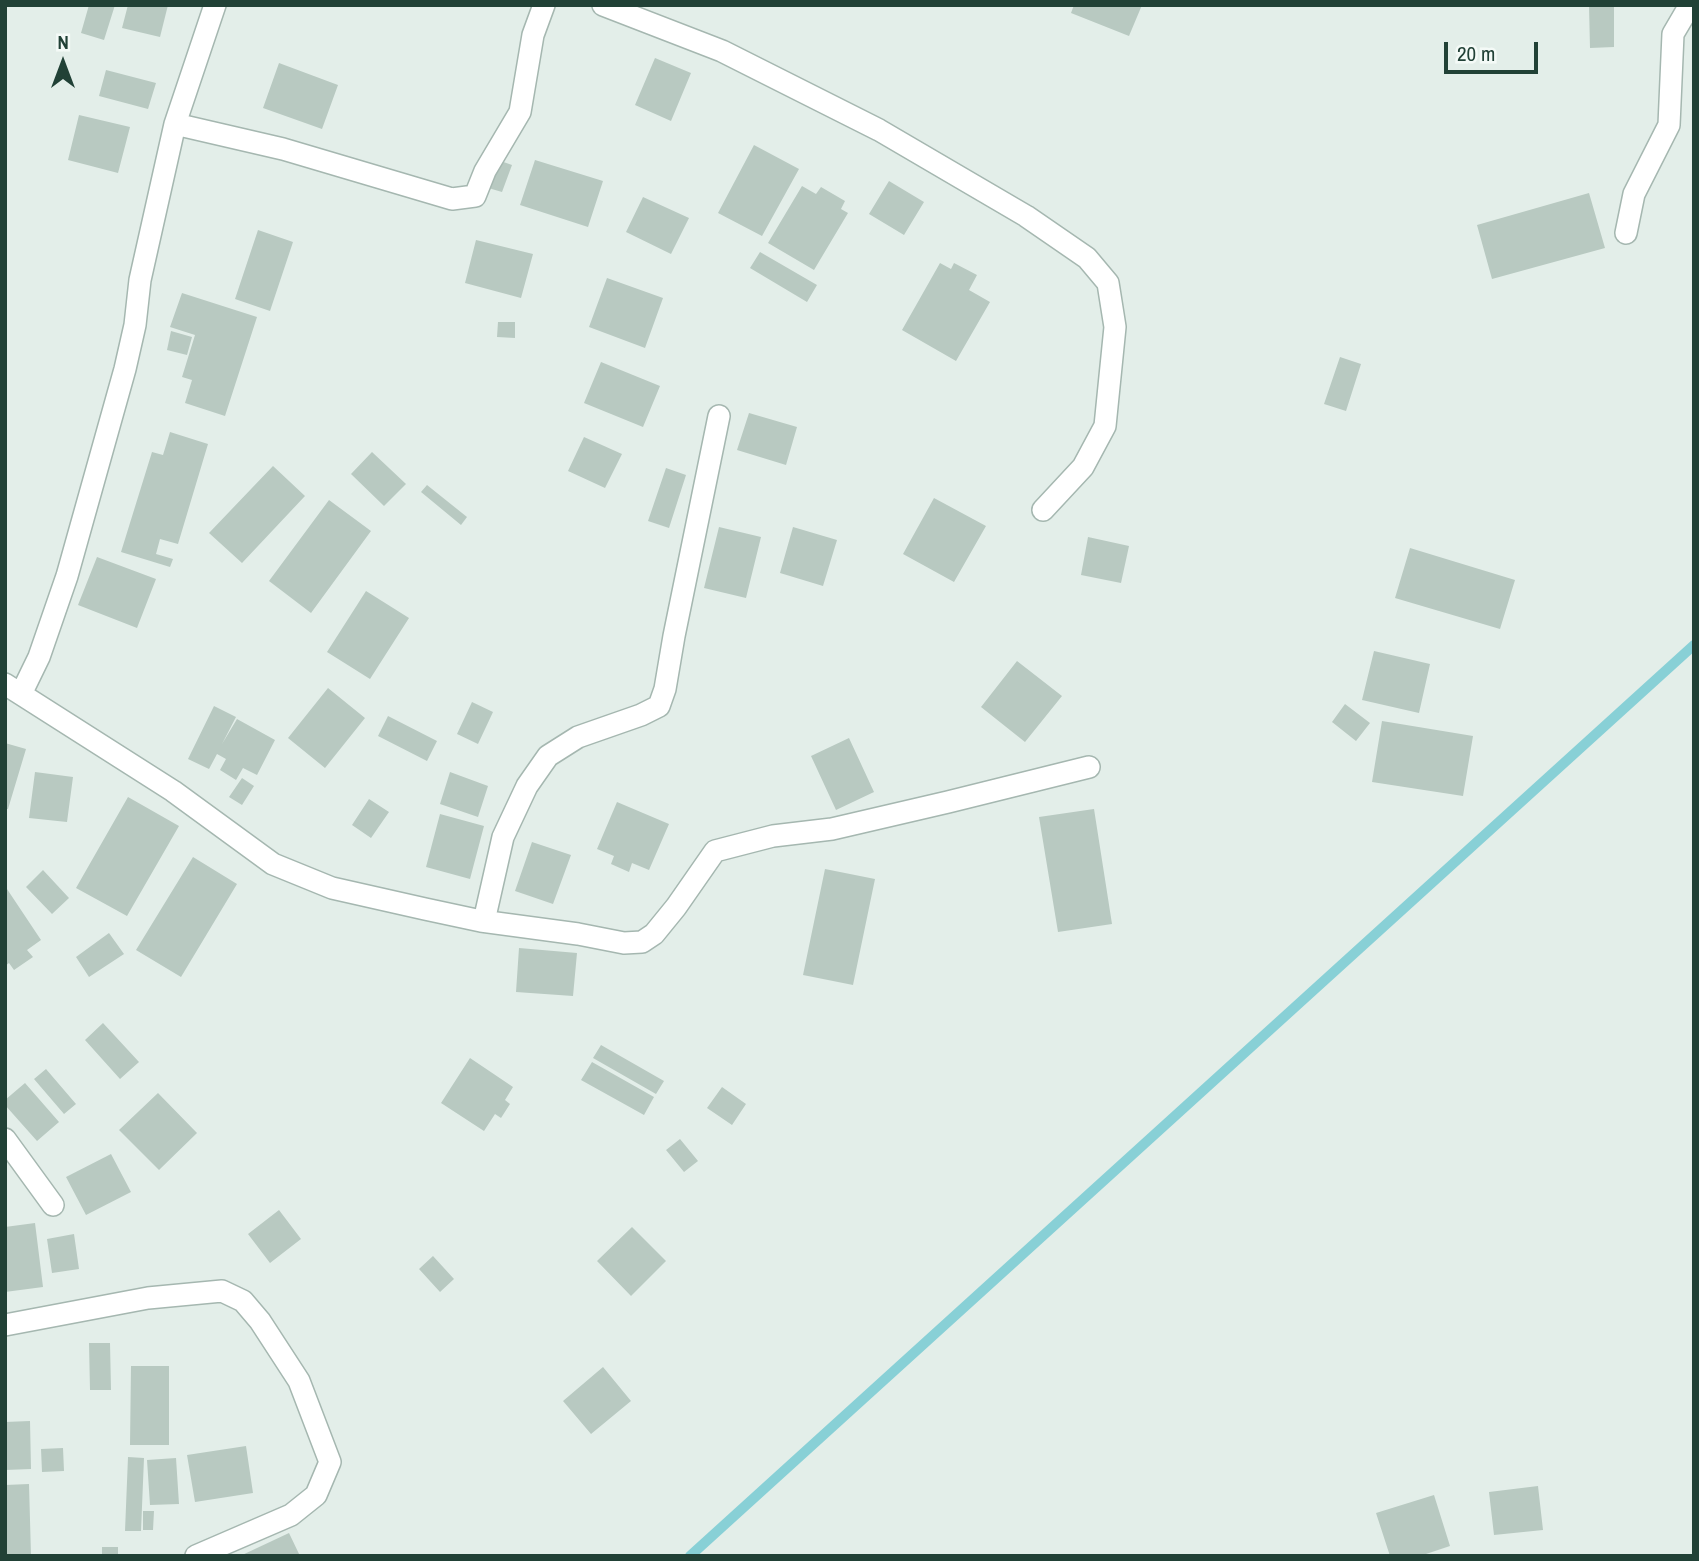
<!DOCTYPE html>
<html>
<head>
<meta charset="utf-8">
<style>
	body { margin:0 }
	#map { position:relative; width:1699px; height:1561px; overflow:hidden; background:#e3eee9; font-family:"Archivo Narrow",sans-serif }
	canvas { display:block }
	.frame { position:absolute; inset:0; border:7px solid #214136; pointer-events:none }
	.north { position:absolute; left:28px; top:28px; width:70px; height:70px; -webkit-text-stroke:5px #f4faf7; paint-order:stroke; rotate:0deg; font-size:19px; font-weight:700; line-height:28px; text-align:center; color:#214136 }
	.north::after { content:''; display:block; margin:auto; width:24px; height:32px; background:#214136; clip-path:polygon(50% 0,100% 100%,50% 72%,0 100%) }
	.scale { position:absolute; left:1444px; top:42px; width:94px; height:32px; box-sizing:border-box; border:4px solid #214136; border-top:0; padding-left:9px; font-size:21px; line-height:24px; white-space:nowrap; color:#214136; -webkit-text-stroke:5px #f4faf7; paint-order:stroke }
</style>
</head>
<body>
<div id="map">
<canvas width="1699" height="1561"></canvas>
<div class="frame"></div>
<div class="north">N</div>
<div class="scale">20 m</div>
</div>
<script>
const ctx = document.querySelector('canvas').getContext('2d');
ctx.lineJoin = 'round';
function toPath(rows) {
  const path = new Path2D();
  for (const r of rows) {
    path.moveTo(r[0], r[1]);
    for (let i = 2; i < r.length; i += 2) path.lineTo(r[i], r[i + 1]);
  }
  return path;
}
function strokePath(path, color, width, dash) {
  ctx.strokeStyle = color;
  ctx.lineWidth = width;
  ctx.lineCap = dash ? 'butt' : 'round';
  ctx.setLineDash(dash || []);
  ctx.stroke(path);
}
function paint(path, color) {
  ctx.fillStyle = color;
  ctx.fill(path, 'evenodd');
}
const stream = toPath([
	[690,1556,1694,645]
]);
const building = toPath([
	[89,5,115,5,104,40,81,33],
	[128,5,168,5,160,37,122,28],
	[1074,5,1142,5,1129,36,1071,13],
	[1589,5,1614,5,1614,47,1590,48],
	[655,58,691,73,671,121,635,105],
	[279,63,338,85,322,129,263,108],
	[106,70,156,83,148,109,99,96],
	[79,115,130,127,118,173,68,160],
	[754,145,799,169,762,236,718,213],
	[495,159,512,165,502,192,485,187],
	[535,160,603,181,588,227,520,205],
	[889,181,924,202,904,235,869,214],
	[802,186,816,194,821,187,845,201,841,209,848,213,814,270,768,243],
	[1589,193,1605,248,1492,279,1477,225],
	[643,197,689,218,671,254,626,232],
	[258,230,293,242,270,311,235,299],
	[476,240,533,254,521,298,465,283],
	[760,252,817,285,807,302,750,268],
	[940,263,951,269,954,263,977,275,969,290,990,302,956,361,902,330],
	[607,278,663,298,645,348,589,327],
	[182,293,257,317,225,416,185,403,192,380,182,377,195,335,170,327],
	[498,322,515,322,515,338,497,337],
	[171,331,192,337,187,355,167,350],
	[1340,357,1361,364,1346,411,1324,404],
	[601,362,660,386,643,427,584,403],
	[749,413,797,427,786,465,737,450],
	[170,432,208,444,178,544,160,539,156,554,173,559,170,567,121,552,152,452,163,455],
	[584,437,622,454,605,488,568,471],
	[372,452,406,484,384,506,351,474],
	[273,466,305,496,242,563,209,533],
	[666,468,686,475,669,528,648,521],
	[427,485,467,517,461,525,421,492],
	[934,498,986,526,954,582,903,554],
	[329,500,371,531,311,613,269,581],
	[719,527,761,537,746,598,704,588],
	[793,527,837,540,823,586,780,573],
	[1088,537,1129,546,1121,583,1081,575],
	[1410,548,1515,580,1500,629,1395,598],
	[97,557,156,579,137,628,78,605],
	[366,591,409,618,370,679,327,652],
	[1374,651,1430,664,1419,713,1362,700],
	[1017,661,1062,696,1025,742,981,707],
	[328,688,365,718,325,768,288,738],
	[472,702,493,712,478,744,457,734],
	[1345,704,1370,723,1356,741,1332,722],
	[214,706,236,717,222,744,237,719,275,740,257,775,243,768,236,780,220,770,226,759,217,754,209,769,188,759],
	[388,716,437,741,427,761,378,736],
	[1382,721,1473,736,1463,796,1372,782],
	[849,738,874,792,836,810,811,756],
	[5,743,26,749,8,809,5,809],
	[35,772,73,777,67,822,29,818],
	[450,772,488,786,478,817,440,804],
	[242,778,254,786,242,805,229,797],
	[128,797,179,826,127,916,76,888],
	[369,799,389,812,371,838,352,825],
	[617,802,669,824,649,870,632,863,629,872,611,864,614,856,597,849],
	[1094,809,1112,924,1058,932,1039,817],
	[440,814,484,826,470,879,426,867],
	[532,842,571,855,553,904,515,891],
	[193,857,237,884,181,977,136,950],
	[825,869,875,879,853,985,803,975],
	[43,870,69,898,52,914,26,887],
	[5,886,41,940,27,950,33,957,14,970,9,963,5,966],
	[109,933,124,954,89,977,76,957],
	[519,948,577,953,573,996,516,992],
	[103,1023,139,1062,120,1079,85,1040],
	[601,1045,664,1081,656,1094,593,1058],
	[470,1058,513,1087,505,1100,510,1104,501,1118,495,1114,484,1131,441,1103],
	[592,1062,654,1097,644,1115,581,1080],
	[46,1069,76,1104,64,1114,34,1079],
	[25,1083,59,1122,37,1141,5,1105,5,1100],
	[722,1087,746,1104,732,1125,707,1108],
	[158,1093,197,1133,159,1170,119,1130],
	[680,1139,698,1161,684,1172,666,1150],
	[111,1154,131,1192,86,1215,66,1177],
	[279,1210,301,1239,270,1263,248,1234],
	[35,1223,43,1287,5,1292,5,1227],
	[632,1227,666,1261,631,1296,597,1261],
	[74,1234,79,1269,52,1273,47,1239],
	[433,1256,454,1279,440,1292,419,1269],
	[89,1343,110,1343,111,1390,90,1390],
	[131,1366,169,1366,169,1445,130,1445],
	[603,1367,631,1401,591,1434,563,1401],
	[30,1421,31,1469,5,1470,5,1422],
	[246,1446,253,1493,195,1502,187,1455],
	[63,1448,64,1471,42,1472,41,1449],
	[128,1457,144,1458,141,1531,125,1531],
	[176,1458,179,1504,150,1505,147,1460],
	[29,1484,31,1556,5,1556,5,1485],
	[1538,1486,1543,1530,1494,1535,1489,1492],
	[1434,1495,1450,1546,1420,1556,1390,1556,1376,1513],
	[143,1511,154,1511,153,1530,143,1530],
	[289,1533,300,1556,240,1556],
	[102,1547,118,1547,118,1556,102,1556]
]);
const minor = toPath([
	[603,5,722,51,879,130,1026,216,1087,258,1108,283,1115,327,1105,426,1083,467,1043,510],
	[175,124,283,149,452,199,475,196,485,171,520,112,533,35,544,5],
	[1626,233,1634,194,1669,125,1673,34,1690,5],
	[5,684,173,791,273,864,332,888,425,909,481,921,578,934,624,943,642,942,654,934,676,907,715,851,773,836,832,829,948,802,1089,767],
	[21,694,39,657,67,576,125,369,135,325,140,280,175,124,215,5],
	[484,921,503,837,527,786,548,756,578,737,641,715,659,706,665,689,674,636,719,416],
	[5,1139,53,1205],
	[5,1325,148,1298,222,1291,243,1301,260,1321,299,1381,330,1462,316,1495,291,1515,196,1556]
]);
strokePath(stream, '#88d0d6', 10);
paint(building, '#b8c9c1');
strokePath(minor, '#a5b7b0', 24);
strokePath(minor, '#fff', 21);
</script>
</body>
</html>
